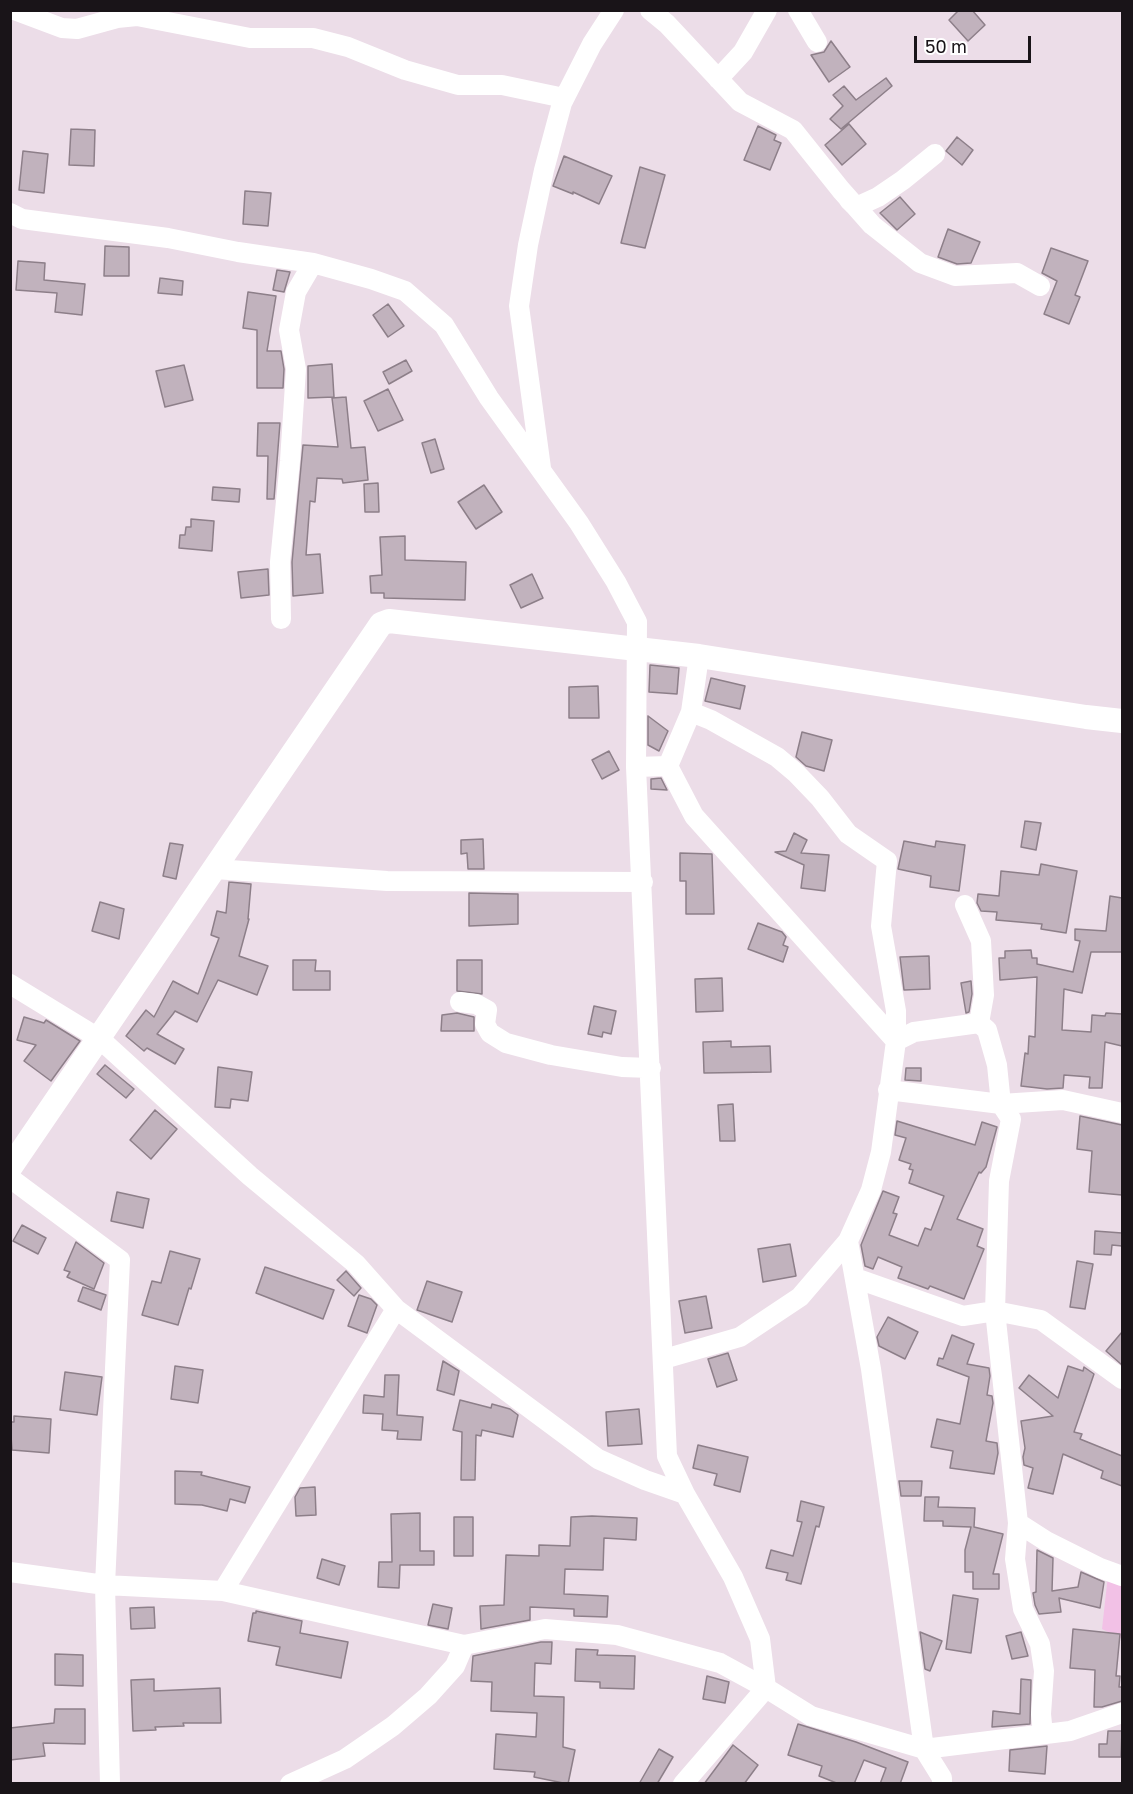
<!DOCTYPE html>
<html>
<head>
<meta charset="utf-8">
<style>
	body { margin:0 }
	#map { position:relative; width:1133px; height:1794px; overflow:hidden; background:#ecdde8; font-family:"Golos Text",sans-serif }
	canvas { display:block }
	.frame { position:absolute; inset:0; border:12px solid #191418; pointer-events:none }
	.scale { position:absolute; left:914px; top:36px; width:117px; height:27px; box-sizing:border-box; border:3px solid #191418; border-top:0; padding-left:8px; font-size:18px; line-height:21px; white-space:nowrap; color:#191418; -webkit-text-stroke:4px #fff; paint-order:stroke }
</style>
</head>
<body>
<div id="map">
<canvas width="1133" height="1794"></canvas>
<div class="frame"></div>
<div class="scale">50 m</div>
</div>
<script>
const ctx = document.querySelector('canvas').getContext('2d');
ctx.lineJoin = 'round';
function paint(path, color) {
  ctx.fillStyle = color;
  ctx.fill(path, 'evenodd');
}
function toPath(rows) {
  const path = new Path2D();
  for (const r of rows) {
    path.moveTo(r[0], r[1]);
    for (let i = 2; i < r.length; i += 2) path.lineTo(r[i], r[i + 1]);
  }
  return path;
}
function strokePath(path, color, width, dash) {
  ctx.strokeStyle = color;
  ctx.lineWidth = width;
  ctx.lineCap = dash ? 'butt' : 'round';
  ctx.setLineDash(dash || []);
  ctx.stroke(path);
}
const green = toPath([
	[1108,1575,1122,1580,1122,1639,1102,1629]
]);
const building = toPath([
	[959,10,972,10,985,25,968,41,949,20,959,10],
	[831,41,850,67,829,82,811,55,824,52,831,41],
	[886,78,892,86,841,129,830,119,843,106,833,95,844,86,856,100,886,78],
	[849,124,866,144,842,165,825,145,849,124],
	[758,126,776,135,774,140,781,143,770,170,744,160,758,126],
	[71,129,95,130,94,166,69,165,71,129],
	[957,137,973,150,962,165,946,151,957,137],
	[23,151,48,154,44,193,19,190,23,151],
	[564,156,612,176,599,204,573,192,573,194,553,186,564,156],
	[640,167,665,175,645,248,621,243,640,167],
	[245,191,271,193,268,226,243,224,245,191],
	[900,197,915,214,897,230,880,213,900,197],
	[948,229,980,242,971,263,957,264,938,257,948,229],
	[105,246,129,247,129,276,104,276,105,246],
	[1051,248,1088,261,1075,295,1080,297,1069,324,1044,314,1057,281,1042,273,1051,248],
	[18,261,45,263,44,280,85,284,82,315,55,312,57,293,16,290,18,261],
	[277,270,290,272,284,292,273,290,277,270],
	[160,278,183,281,182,295,158,293,160,278],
	[248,292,276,296,267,351,281,351,284,369,283,388,257,388,257,330,243,328,248,292],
	[388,304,404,326,388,337,373,315,388,304],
	[406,360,412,371,389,384,383,372,406,360],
	[332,364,334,397,308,398,308,366,332,364],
	[184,365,193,400,165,407,156,371,184,365],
	[388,389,403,420,378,431,364,401,388,389],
	[346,397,351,448,365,447,368,480,343,483,342,479,317,478,315,502,310,501,306,555,320,554,323,593,293,596,292,562,303,445,338,447,332,398,346,397],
	[258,423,280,423,274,499,267,499,268,456,257,456,258,423],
	[435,439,444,469,431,473,422,443,435,439],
	[378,483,379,512,365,512,364,484,378,483],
	[484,485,502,512,476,529,458,502,484,485],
	[213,487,240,489,239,502,212,500,213,487],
	[191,519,214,521,212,551,179,548,180,535,185,535,186,527,191,527,191,519],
	[405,536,405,560,466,562,465,600,384,598,384,593,371,593,370,576,382,575,380,537,405,536],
	[268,569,269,595,241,598,238,572,268,569],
	[532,574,543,598,521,608,510,585,532,574],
	[650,665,679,668,677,694,649,692,650,665],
	[711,678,745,686,740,709,705,701,711,678],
	[598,686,599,718,569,718,569,687,598,686],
	[648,716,668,731,659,751,648,745,648,716],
	[802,732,832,740,824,771,806,766,796,757,802,732],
	[609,751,619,770,602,779,592,760,609,751],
	[661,778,667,790,651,789,651,779,661,778],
	[1025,821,1041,823,1036,850,1021,847,1025,821],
	[794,833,807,840,801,853,829,855,825,891,801,888,804,865,775,852,786,851,794,833],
	[483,839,484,869,468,869,467,853,461,854,461,840,483,839],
	[904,841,935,847,936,841,965,845,959,891,930,887,931,876,898,869,904,841],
	[170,843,183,845,176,879,163,876,170,843],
	[680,853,712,854,714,914,686,914,686,881,680,881,680,853],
	[1041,864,1077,871,1066,933,1041,929,1042,924,996,920,997,912,981,911,977,903,978,894,999,896,1001,871,1039,875,1041,864],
	[229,882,251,884,248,919,249,919,239,956,268,966,257,995,218,980,197,1022,175,1011,173,1014,157,1034,184,1049,175,1064,147,1048,144,1051,126,1036,146,1010,154,1017,173,981,198,994,219,938,211,935,217,911,226,913,229,882],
	[469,893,518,894,518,924,469,926,469,893],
	[1110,896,1122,898,1122,952,1091,952,1082,993,1064,989,1062,1030,1091,1032,1092,1015,1105,1016,1106,1013,1122,1014,1122,1046,1105,1042,1102,1088,1089,1088,1090,1077,1064,1075,1063,1088,1047,1089,1021,1086,1025,1053,1028,1054,1029,1036,1035,1037,1037,977,1000,980,999,958,1005,958,1005,951,1031,950,1032,958,1037,958,1037,964,1073,972,1080,941,1075,940,1075,929,1106,931,1110,896],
	[100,902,124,909,119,939,92,931,100,902],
	[758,923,782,932,786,937,783,945,788,947,783,962,748,949,758,923],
	[929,956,930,989,904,990,900,957,929,956],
	[293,960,316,960,315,971,330,971,330,990,293,990,293,960],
	[457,960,482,960,482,994,457,991,457,960],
	[722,978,723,1011,696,1012,695,979,722,978],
	[971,981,972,994,969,1012,966,1013,961,983,971,981],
	[594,1006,616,1011,611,1034,603,1032,602,1037,588,1034,594,1006],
	[457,1013,474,1017,474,1031,441,1031,442,1015,457,1013],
	[24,1017,44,1023,46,1020,80,1041,51,1081,24,1061,36,1045,17,1040,24,1017],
	[731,1041,731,1047,770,1046,771,1072,704,1073,703,1042,731,1041],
	[105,1065,134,1089,126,1098,97,1074,105,1065],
	[218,1067,252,1072,248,1101,231,1099,230,1108,215,1107,218,1067],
	[906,1068,921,1068,921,1081,905,1080,906,1068],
	[733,1104,735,1141,720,1141,718,1105,733,1104],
	[155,1110,177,1129,151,1159,130,1140,155,1110],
	[1080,1116,1122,1125,1122,1195,1089,1192,1092,1151,1077,1149,1080,1116],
	[897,1121,975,1145,982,1122,997,1127,986,1167,981,1173,979,1172,957,1219,983,1229,977,1246,984,1249,964,1299,930,1286,928,1289,898,1278,902,1267,878,1257,873,1269,865,1266,861,1245,883,1191,899,1197,893,1213,897,1214,889,1235,918,1246,925,1228,931,1230,944,1196,909,1183,913,1170,909,1169,911,1164,899,1160,906,1138,895,1135,897,1121],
	[117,1192,149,1199,143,1228,111,1221,117,1192],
	[22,1225,46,1238,38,1254,13,1241,22,1225],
	[1095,1231,1122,1233,1122,1246,1112,1245,1111,1255,1094,1254,1095,1231],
	[76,1242,104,1263,94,1289,67,1277,70,1272,64,1270,76,1242],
	[790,1244,796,1276,763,1282,758,1249,790,1244],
	[170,1251,200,1259,191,1289,189,1288,178,1325,142,1315,152,1281,161,1283,170,1251],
	[1077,1261,1093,1264,1085,1309,1070,1307,1077,1261],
	[265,1267,334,1290,323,1319,256,1293,265,1267],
	[346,1271,361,1288,354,1296,337,1280,346,1271],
	[427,1281,462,1292,452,1322,417,1310,427,1281],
	[83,1287,106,1295,101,1310,78,1301,83,1287],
	[359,1295,371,1299,377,1305,367,1333,348,1326,359,1295],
	[706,1296,712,1328,685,1333,679,1301,706,1296],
	[888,1317,918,1332,905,1359,879,1346,877,1337,888,1317],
	[1122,1332,1122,1365,1106,1351,1122,1332],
	[952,1335,974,1344,967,1364,989,1368,990,1376,987,1395,992,1396,993,1403,986,1441,997,1443,998,1453,994,1474,950,1468,953,1451,931,1447,937,1419,960,1424,969,1377,937,1365,939,1358,943,1359,952,1335],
	[728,1353,737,1380,717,1387,708,1359,728,1353],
	[443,1361,459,1371,454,1395,437,1390,443,1361],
	[175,1366,203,1370,198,1403,171,1399,175,1366],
	[1068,1366,1083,1371,1084,1367,1094,1374,1074,1432,1082,1434,1080,1439,1122,1456,1122,1486,1101,1478,1103,1471,1063,1454,1053,1494,1028,1488,1033,1468,1024,1465,1023,1457,1025,1448,1021,1421,1053,1416,1019,1388,1029,1375,1058,1398,1068,1366],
	[65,1372,102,1377,97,1415,60,1410,65,1372],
	[385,1375,399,1375,397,1415,423,1417,421,1440,397,1439,398,1431,382,1430,383,1414,363,1413,364,1395,384,1397,385,1375],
	[460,1400,491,1408,492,1404,510,1409,518,1415,513,1437,482,1430,481,1436,476,1435,475,1480,461,1480,462,1432,453,1430,460,1400],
	[639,1409,642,1444,608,1446,606,1412,639,1409],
	[14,1416,51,1419,49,1453,12,1450,10,1422,14,1422,14,1416],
	[698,1445,748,1457,740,1492,714,1485,717,1474,693,1468,698,1445],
	[175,1471,202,1472,201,1475,250,1487,245,1503,230,1499,227,1511,202,1505,175,1504,175,1471],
	[899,1481,922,1481,921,1496,901,1496,899,1481],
	[315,1487,316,1515,296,1516,295,1497,300,1488,315,1487],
	[925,1497,939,1497,938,1507,975,1508,974,1527,1003,1534,993,1574,999,1574,999,1589,973,1589,973,1572,965,1572,965,1550,971,1527,943,1526,943,1521,924,1521,925,1497],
	[801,1501,824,1507,819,1527,816,1526,801,1584,786,1580,788,1573,766,1568,771,1550,793,1556,802,1522,797,1521,801,1501],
	[420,1513,420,1551,434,1551,434,1565,400,1565,399,1588,378,1587,379,1562,392,1562,391,1514,420,1513],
	[592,1516,637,1518,636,1540,604,1538,603,1570,565,1569,564,1594,608,1596,607,1617,574,1616,574,1609,530,1607,530,1620,481,1629,480,1606,504,1605,506,1555,539,1556,539,1545,570,1546,571,1517,592,1516],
	[454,1517,473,1517,473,1556,454,1556,454,1517],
	[1037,1550,1053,1558,1052,1591,1078,1587,1081,1572,1104,1582,1100,1608,1059,1598,1061,1612,1039,1614,1035,1605,1033,1593,1036,1592,1037,1550],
	[322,1559,345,1566,339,1585,317,1578,322,1559],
	[953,1595,978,1599,971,1653,946,1649,953,1595],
	[433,1604,452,1608,448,1629,428,1625,433,1604],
	[154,1607,155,1628,131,1629,130,1608,154,1607],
	[256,1611,302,1621,300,1633,348,1642,341,1678,276,1665,280,1647,248,1641,253,1613,256,1613,256,1611],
	[1073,1629,1120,1634,1116,1676,1120,1676,1119,1687,1122,1687,1122,1701,1102,1707,1094,1707,1095,1670,1070,1668,1073,1629],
	[920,1632,942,1641,930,1671,925,1669,920,1632],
	[1021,1632,1028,1656,1012,1659,1006,1636,1021,1632],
	[541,1642,552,1642,551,1664,535,1663,534,1696,564,1697,563,1747,575,1750,568,1784,534,1777,535,1772,494,1769,496,1734,536,1737,537,1713,491,1711,492,1682,471,1681,473,1656,541,1642],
	[576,1649,598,1650,597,1655,635,1656,634,1689,600,1688,600,1682,575,1681,576,1649],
	[55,1654,83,1655,83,1686,55,1685,55,1654],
	[707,1676,729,1682,725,1703,703,1699,707,1676],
	[154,1679,154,1691,220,1688,221,1723,183,1723,184,1726,155,1727,156,1730,133,1731,131,1680,154,1679],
	[1021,1679,1031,1680,1030,1724,992,1727,993,1711,1020,1714,1021,1679],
	[55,1709,85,1709,85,1744,43,1743,45,1756,10,1760,10,1728,54,1723,55,1709],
	[798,1724,856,1742,908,1762,900,1784,880,1784,886,1768,864,1760,854,1784,839,1784,819,1776,822,1766,788,1755,798,1724],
	[1108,1731,1122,1731,1121,1757,1099,1757,1099,1744,1107,1744,1108,1731],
	[733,1745,758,1765,744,1784,704,1784,733,1745],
	[1047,1746,1045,1774,1009,1771,1010,1750,1047,1746],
	[659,1749,673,1757,657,1784,639,1784,659,1749]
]);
const minor = toPath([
	[14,10,62,28,77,29,117,18,137,16,250,38,313,38,348,47,405,70,458,85,502,85,564,98],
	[650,10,667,24,740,102,793,130,841,190,872,225,920,263,955,276,1017,273,1040,286],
	[798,10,817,42],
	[718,79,743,52,767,10],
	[849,200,856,207,878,197,903,180,935,154],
	[10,213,22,219,168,238,238,252,313,263,371,279,405,291,444,325,489,398,579,523,616,582,637,622,636,767,667,1456,685,1494,733,1577,760,1639,766,1688,811,1716,924,1749,1070,1731,1122,1713],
	[541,468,519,306,528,245,544,170,562,103,592,44,614,10],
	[281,619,280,562,290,461,296,369,289,330,296,292,313,263],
	[668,766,691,712,699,656],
	[636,767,668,766,694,816,896,1041],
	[215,869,387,881,643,882],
	[965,905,981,941,984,995,979,1023,987,1030,997,1065,1001,1104,1011,1119,999,1181,995,1311,1018,1523,1015,1559,1023,1609,1040,1644,1044,1671,1041,1714,1043,1734],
	[10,984,100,1039,250,1176,356,1264,396,1309,598,1459,645,1480,685,1494],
	[460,1002,476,1004,487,1010,485,1024,490,1033,506,1043,551,1055,622,1067,651,1068],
	[896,1041,914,1032,979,1023],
	[888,1090,1001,1104,1063,1100,1122,1113],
	[10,1178,120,1260,105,1585,110,1784],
	[848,1241,871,1369,924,1749,942,1778,942,1784],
	[855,1278,963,1316,995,1311,1041,1320,1122,1379],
	[664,1359,740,1337,800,1297,848,1241,871,1190,881,1152,896,1041,896,1011,881,926,887,861,848,834,820,798,796,773,777,757,711,720,691,712],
	[1018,1523,1046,1541,1100,1568,1122,1576],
	[10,1572,105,1585,223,1591,464,1645,545,1629,617,1635,720,1663,766,1688,683,1784],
	[223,1591,396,1309],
	[290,1784,345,1759,393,1726,428,1696,455,1666,464,1645]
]);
const tertiary = toPath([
	[10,1168,381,624,389,621,699,656,1086,717,1122,721]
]);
paint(green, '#f2c1e6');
paint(building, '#c1b2bd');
strokePath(building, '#8d7f89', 1.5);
strokePath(minor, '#fff', 20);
strokePath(tertiary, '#fff', 24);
</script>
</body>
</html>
